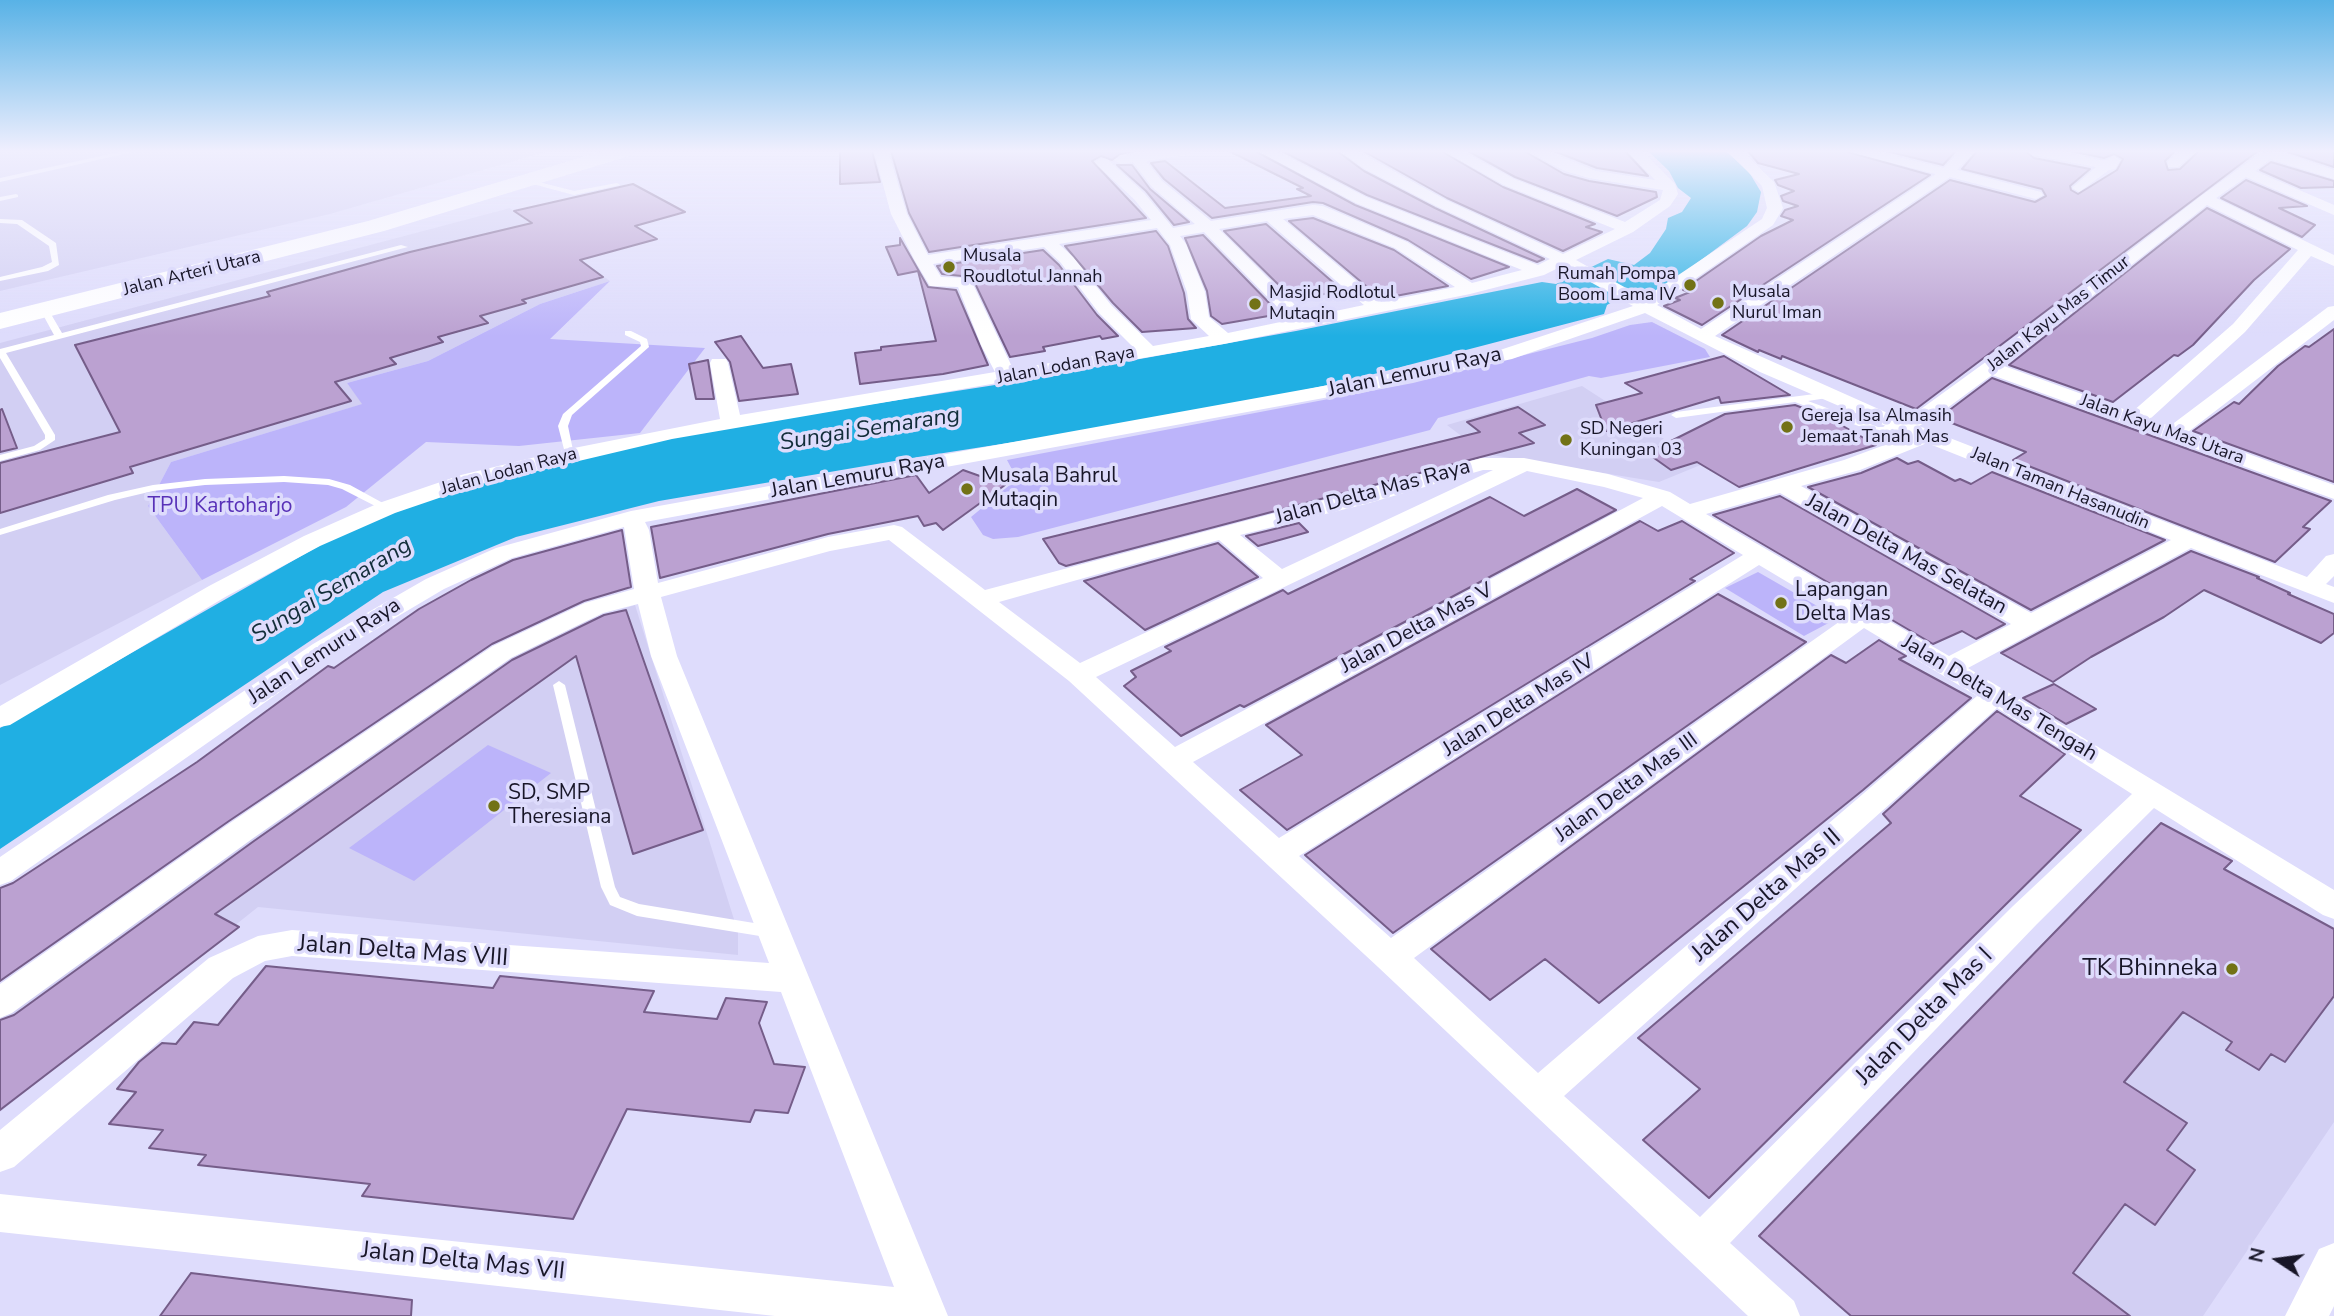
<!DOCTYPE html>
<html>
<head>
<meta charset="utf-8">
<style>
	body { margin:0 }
	#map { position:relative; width:2334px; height:1316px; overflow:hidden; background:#dedcfc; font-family:"Nunito Sans",sans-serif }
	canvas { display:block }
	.north { position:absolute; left:2243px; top:1225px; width:70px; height:70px; -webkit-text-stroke:5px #dedcfc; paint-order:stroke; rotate:283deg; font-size:19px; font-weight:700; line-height:28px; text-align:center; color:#181628 }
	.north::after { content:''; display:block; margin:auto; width:24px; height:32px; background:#181628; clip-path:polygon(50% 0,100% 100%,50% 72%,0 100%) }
</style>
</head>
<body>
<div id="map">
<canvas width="2334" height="1316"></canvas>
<div class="north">N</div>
</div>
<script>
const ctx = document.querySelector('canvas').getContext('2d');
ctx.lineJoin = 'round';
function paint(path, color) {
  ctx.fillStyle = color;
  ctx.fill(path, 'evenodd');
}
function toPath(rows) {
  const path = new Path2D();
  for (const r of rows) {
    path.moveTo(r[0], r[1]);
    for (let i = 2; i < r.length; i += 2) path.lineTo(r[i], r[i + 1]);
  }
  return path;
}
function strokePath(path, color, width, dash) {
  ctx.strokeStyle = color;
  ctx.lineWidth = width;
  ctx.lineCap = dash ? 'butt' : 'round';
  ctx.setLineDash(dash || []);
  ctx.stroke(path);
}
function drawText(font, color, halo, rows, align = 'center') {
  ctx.font = font + ' "Nunito Sans",sans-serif';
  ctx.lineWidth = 7;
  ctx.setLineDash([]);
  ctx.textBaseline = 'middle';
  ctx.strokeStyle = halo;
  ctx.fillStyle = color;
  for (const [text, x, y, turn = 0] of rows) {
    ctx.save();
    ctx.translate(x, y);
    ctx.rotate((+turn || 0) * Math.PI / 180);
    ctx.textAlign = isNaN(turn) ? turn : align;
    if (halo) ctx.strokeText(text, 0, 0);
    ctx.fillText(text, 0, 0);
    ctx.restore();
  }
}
const built = toPath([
	[0,151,549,151,330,214,0,291],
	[510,208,610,281,540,304,428,361,347,383,363,404,171,462,148,506,202,580,0,685,0,343],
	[1582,386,1703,464,1659,482,1485,454,1447,425],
	[635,605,738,932,738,955,258,907,0,1112,0,1013,491,665,560,629],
	[2161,823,2232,861,2184,915,2334,1001,2334,1122,2203,1316,2130,1316,1950,1179,2127,978,2054,933]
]);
const green = toPath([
	[610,281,550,339,705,348,640,433,519,446,426,442,346,507,202,580,148,506,171,462,362,404,347,383,428,361,540,304],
	[1652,322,1705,349,1710,357,1601,378,1589,376,1438,418,1430,430,1018,537,993,539,983,535,971,517,1017,479,1007,460,1413,383,1592,338,1630,325],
	[1758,572,1838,618,1804,636,1725,588],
	[488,745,551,773,414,881,349,848]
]);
const water = toPath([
	[1648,151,1726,151,1749,172,1761,192,1757,212,1747,226,1651,297,1628,293,1607,305,1604,314,1351,380,1188,415,918,457,659,501,516,537,383,592,0,849,0,728,352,527,487,479,718,428,995,385,1296,331,1542,282,1556,284,1608,259,1634,265,1650,253,1666,229,1668,218,1682,212,1691,198,1678,188,1669,171]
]);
const building = toPath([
	[840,151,872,151,880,182,840,184,840,151],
	[891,151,1134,151,1120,154,1112,160,1101,156,1092,161,1146,218,929,252,909,213,891,151],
	[1229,151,1255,151,1355,205,1509,267,1471,279,1408,240,1323,203,1313,202,1212,218,1164,179,1151,163,1165,161,1225,208,1311,196,1297,189,1303,188,1229,151],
	[1282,151,1337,151,1364,171,1435,208,1544,259,1537,262,1367,195,1282,151],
	[1363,151,1441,151,1503,187,1595,224,1586,227,1602,232,1563,251,1447,198,1363,151],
	[1468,151,1524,151,1564,174,1589,181,1656,192,1657,197,1617,216,1515,177,1468,151],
	[1554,151,1625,151,1648,176,1597,168,1554,151],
	[1748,151,1844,151,1930,175,1702,325,1664,306,1680,300,1675,298,1690,292,1683,290,1761,236,1793,220,1781,216,1785,210,1798,206,1783,201,1781,196,1794,191,1778,185,1775,180,1799,174,1758,163,1748,151],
	[1886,151,1956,151,1943,165,1886,151],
	[1977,151,2025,151,2034,158,2090,169,2070,186,2071,190,2078,194,2117,170,2123,159,2114,154,2104,158,2071,151,2175,151,2165,161,2168,170,2180,169,2199,151,2258,151,1916,409,1782,356,1781,359,1759,350,1758,352,1722,335,1950,180,2035,202,2046,196,2042,189,1962,169,1977,151],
	[2287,151,2334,151,2334,167,2288,152,2287,151],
	[2271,162,2334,181,2334,187,2301,188,2260,170,2271,162],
	[1117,165,1132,165,1150,189,1189,222,1174,225,1146,191,1117,165],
	[2246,180,2307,206,2279,208,2315,225,2302,237,2221,198,2246,180],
	[633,184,685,212,635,226,657,239,580,260,603,277,522,300,526,303,480,316,488,323,438,337,443,342,390,358,396,364,335,382,351,401,130,467,133,473,0,513,0,463,120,432,75,345,270,296,267,292,410,252,532,223,514,211,633,184],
	[2207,208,2290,249,2254,280,2193,345,2178,356,2174,355,2113,402,2009,365,2207,208],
	[1313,218,1394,250,1448,286,1385,298,1372,291,1289,221,1313,218],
	[1266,224,1343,291,1293,299,1224,231,1266,224],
	[1156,231,1168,246,1184,293,1188,319,1196,328,1142,332,1113,303,1065,246,1156,231],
	[1203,235,1280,314,1222,324,1211,316,1207,291,1185,238,1203,235],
	[900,238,928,287,956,290,988,365,943,374,860,384,855,353,881,350,881,347,936,341,918,271,898,275,886,247,900,245,900,238],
	[1043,250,1059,265,1097,315,1118,336,1102,339,1100,336,1043,347,1045,351,1010,357,972,277,942,274,937,266,1043,250],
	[2334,329,2334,482,2193,431,2234,402,2239,404,2278,366,2305,346,2309,347,2334,329],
	[741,336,763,368,791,364,798,394,739,401,730,362,715,342,741,336],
	[1724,356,1790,395,1721,403,1719,397,1606,431,1596,405,1642,393,1625,383,1724,356],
	[708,360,714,399,696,399,689,364,708,360],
	[1992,378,2331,501,2303,527,2310,529,2275,562,2013,460,2026,452,1939,418,1992,378],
	[1795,405,1829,418,1876,445,1739,487,1697,462,1671,470,1647,453,1725,414,1795,405],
	[1518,407,1545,425,1519,433,1534,443,1066,566,1059,563,1043,539,1480,432,1467,422,1518,407],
	[2,409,17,448,0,452,0,410,2,409],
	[1897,458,1908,464,1918,461,1955,481,1960,479,1971,484,1992,472,2165,540,2031,610,1808,487,1861,473,1897,458],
	[963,470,1005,485,943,530,936,523,924,526,918,516,828,534,660,578,651,527,916,475,929,493,963,470],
	[1577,489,1616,510,1244,707,1240,705,1181,736,1124,686,1136,677,1131,671,1171,651,1165,647,1283,590,1288,594,1490,497,1524,516,1577,489],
	[1780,496,2005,624,1976,639,1962,631,1933,644,1713,515,1780,496],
	[1640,521,1658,531,1682,521,1734,553,1690,579,1695,581,1287,830,1240,790,1302,755,1266,725,1640,521],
	[1299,523,1308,532,1258,546,1246,536,1299,523],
	[622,530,631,587,584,601,492,644,229,821,0,981,0,888,13,883,197,762,328,666,334,668,419,609,471,580,513,560,622,530],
	[1218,543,1258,577,1145,630,1084,581,1218,543],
	[2191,551,2259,577,2257,578,2290,593,2288,594,2334,614,2334,633,2321,643,2204,590,2164,617,2091,657,2053,682,2001,653,2191,551],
	[1718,594,1806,642,1393,933,1305,855,1718,594],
	[626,610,703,830,633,854,576,656,215,914,239,927,0,1110,0,1020,14,1015,254,841,512,660,604,615,626,610],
	[1879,640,1906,656,1899,659,1971,698,1863,790,1599,1003,1545,959,1490,1000,1431,949,1831,655,1846,663,1879,640],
	[2054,684,2096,709,2066,724,2023,698,2054,684],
	[1997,711,2065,754,2020,796,2081,830,1709,1198,1643,1140,1700,1089,1638,1038,1891,823,1883,814,1997,711],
	[2161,823,2232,861,2224,869,2334,929,2334,996,2285,1062,2271,1054,2259,1070,2226,1050,2232,1042,2183,1012,2124,1082,2187,1123,2167,1150,2195,1170,2155,1225,2125,1204,2073,1273,2130,1316,1851,1316,1759,1236,2161,823],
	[266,966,493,988,500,976,654,991,644,1012,717,1019,726,998,767,1002,759,1023,774,1064,805,1067,788,1113,755,1110,750,1122,627,1109,573,1219,362,1196,370,1184,198,1165,206,1155,149,1148,163,1130,109,1124,136,1092,117,1089,139,1062,162,1043,176,1044,194,1022,218,1025,266,966],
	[191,1273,412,1300,411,1316,160,1316,191,1273]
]);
const service = toPath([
	[124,151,137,151,0,182,0,178,124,151],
	[531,180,574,191,617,183,620,185,574,195,529,183,528,182,531,180],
	[16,194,18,195,18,197,0,201,0,197,16,194],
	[0,219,22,220,56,243,59,265,48,271,0,281,0,277,42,267,52,262,49,246,17,224,0,223,0,219],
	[401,245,408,247,6,353,55,435,55,440,40,450,0,461,0,455,34,446,45,439,45,435,0,358,0,349,54,335,41,311,42,309,48,309,62,333,401,245],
	[625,331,631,331,647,339,649,347,572,415,568,426,574,455,572,457,566,457,558,426,563,414,641,346,640,342,625,335,625,331],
	[1830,392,1835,395,1833,397,1808,401,1878,427,1883,427,1894,420,1899,423,1888,432,1877,433,1795,402,1676,418,1671,415,1676,412,1830,392],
	[284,476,329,479,350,485,392,508,387,511,383,510,342,489,328,485,284,482,205,485,153,491,115,500,0,535,0,529,108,495,153,485,205,479,284,476],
	[559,681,565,685,615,887,620,897,639,904,772,926,777,928,780,932,777,936,772,938,637,916,610,905,601,887,553,685,559,681]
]);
const minor = toPath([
	[874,151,888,151,907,214,928,255,1151,220,1134,199,1097,165,1095,162,1102,158,1107,159,1144,193,1173,228,1195,224,1152,187,1133,162,1121,164,1114,160,1121,156,1153,151,1192,151,1185,155,1146,161,1162,181,1211,221,1313,205,1323,206,1407,242,1472,283,1522,270,1356,203,1258,151,1276,151,1366,197,1538,265,1550,259,1436,206,1365,169,1340,151,1357,151,1446,200,1563,254,1615,229,1504,185,1444,151,1462,151,1514,179,1625,222,1660,200,1663,190,1589,178,1565,171,1527,151,1546,151,1596,171,1655,180,1627,151,1642,151,1675,184,1678,194,1670,206,1633,232,1576,260,1644,298,1762,219,1767,208,1762,186,1727,151,1742,151,1774,182,1783,208,1773,225,1657,305,1701,329,1936,174,1846,151,1873,151,1944,168,1960,151,1975,151,1957,170,2041,192,2043,195,2036,199,1950,177,1715,336,1901,419,1921,409,1983,364,2201,196,2262,152,2287,154,2334,170,2334,179,2270,159,2255,171,2334,205,2334,215,2246,177,2216,198,2334,255,2334,266,2311,256,2245,332,2150,419,2170,426,2328,307,2334,306,2334,320,2188,432,2334,485,2334,499,1992,375,1935,417,1919,426,2307,577,2326,556,2334,554,2334,576,2326,584,2334,587,2334,603,2191,548,1968,668,2334,890,2334,919,2323,915,2154,808,2037,924,1730,1243,1794,1301,1800,1316,1748,1316,1378,967,1069,681,889,540,830,551,661,597,677,656,948,1316,775,1316,0,1232,0,1194,894,1287,781,992,292,956,265,961,233,978,14,1167,0,1172,0,1130,209,958,258,936,292,930,769,963,651,656,638,604,603,613,511,658,252,839,12,1013,0,1018,0,984,230,823,493,646,585,603,634,589,624,527,512,558,444,589,331,656,11,881,0,885,0,857,313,644,426,579,496,548,631,511,1384,375,1500,350,1633,306,1562,266,1544,275,1470,294,1224,344,1016,380,1008,384,1003,382,672,439,477,485,395,513,320,546,227,596,10,725,0,727,0,706,209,586,304,536,379,503,461,475,569,449,720,419,710,363,712,359,726,359,728,363,740,415,995,372,981,345,958,287,930,286,915,261,891,214,874,151],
	[2207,205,2298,250,2233,324,2132,412,2004,366,2207,205],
	[1313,215,1395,248,1455,287,1381,302,1283,219,1313,215],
	[1267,221,1364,305,1307,317,1219,229,1267,221],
	[1157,228,1170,245,1187,292,1191,319,1209,336,1153,346,1111,305,1073,257,1059,244,1157,228],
	[1204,232,1290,320,1228,333,1209,317,1205,292,1186,244,1180,236,1204,232],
	[1044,247,1061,263,1099,313,1135,349,1013,369,970,278,941,277,933,264,1044,247],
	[1645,313,1760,372,1909,436,1844,460,1690,504,1670,492,1608,474,1524,458,1482,458,985,590,902,527,894,525,828,537,658,583,649,530,645,522,1384,387,1512,359,1645,313],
	[1927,443,2171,540,2031,613,1801,486,1860,470,1927,443],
	[1483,470,1493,470,1282,569,1240,535,1366,504,1483,470],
	[1527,471,1604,487,1643,498,1175,747,1096,677,1527,471],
	[1780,493,2011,624,1949,656,1706,514,1780,493],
	[1662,506,1743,555,1279,838,1193,762,1662,506],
	[1219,540,1263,578,1080,663,999,602,1219,540],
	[1759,565,1846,617,1391,938,1299,856,1759,565],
	[1864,628,1977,696,1538,1073,1414,958,1864,628],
	[1997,708,2132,794,2013,906,1700,1217,1564,1096,1997,708],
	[2028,151,2057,151,2104,161,2113,156,2120,160,2115,169,2109,170,2079,192,2072,188,2096,167,2035,155,2028,151],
	[2180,151,2196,151,2178,167,2168,167,2168,161,2180,151],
	[2334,1243,2334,1306,2329,1316,2285,1316,2319,1249,2334,1243]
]);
const trunk = toPath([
	[603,151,635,151,632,155,384,231,0,329,0,313,368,221,603,151]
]);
const markers = [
	[949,267,7,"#727216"],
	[1690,285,7,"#727216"],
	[1718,303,7,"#727216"],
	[1255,304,7,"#727216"],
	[1787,427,7,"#727216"],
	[1566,440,7,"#727216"],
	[967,489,7,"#727216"],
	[1781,603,7,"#727216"],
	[494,806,7,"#727216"],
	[2232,969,7,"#727216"]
];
const farPoinames = [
	["Musala",963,257],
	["Roudlotul Jannah",963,278],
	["Rumah Pompa",1676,275,"right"],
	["Boom Lama IV",1676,296,"right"],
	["Musala",1732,293],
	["Nurul Iman",1732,314],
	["Masjid Rodlotul",1269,294],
	["Mutaqin",1269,315],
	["Gereja Isa Almasih",1801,417],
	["Jemaat Tanah Mas",1801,438],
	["SD Negeri",1580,430],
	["Kuningan 03",1580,451]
];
const farStreetnames = [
	["Jalan Arteri Utara",192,274,-14],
	["Jalan Kayu Mas Timur",2059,314,-38],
	["Jalan Lodan Raya",1066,366,-11],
	["Jalan Kayu Mas Utara",2162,430,20],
	["Jalan Lodan Raya",509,472,-15],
	["Jalan Taman Hasanudin",2060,489,22]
];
const streetNames = [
	["Jalan Lemuru Raya",1415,373,-12],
	["Jalan Lemuru Raya",858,477,-10],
	["Jalan Delta Mas Raya",1373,493,-15],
	["Jalan Delta Mas Selatan",1906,555,29],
	["Jalan Delta Mas V",1417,629,-28],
	["Jalan Lemuru Raya",325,652,-33],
	["Jalan Delta Mas Tengah",1999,699,31],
	["Jalan Delta Mas IV",1519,706,-32],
	["Jalan Delta Mas III",1627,788,-36]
];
const poiNames = [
	["Musala Bahrul",981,477],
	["Mutaqin",981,501],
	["Lapangan",1795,591],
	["Delta Mas",1795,615],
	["SD, SMP",508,794],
	["Theresiana",508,818]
];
const parkNames = [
	["TPU Kartoharjo",220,507]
];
const waterNames = [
	["Sungai Semarang",870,430,-9],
	["Sungai Semarang",332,591,-31]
];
const nearStreetnames = [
	["Jalan Delta Mas II",1767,896,-41],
	["Jalan Delta Mas VIII",403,952,4],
	["Jalan Delta Mas I",1925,1017,-45],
	["Jalan Delta Mas VII",463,1262,6]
];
const nearPoinames = [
	["TK Bhinneka",2218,969]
];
paint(built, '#d2cff3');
paint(green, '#bcb4fa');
paint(water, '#20afe3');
paint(building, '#bba1d1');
strokePath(building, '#755d89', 2);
paint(service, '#fff');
paint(minor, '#fff');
paint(trunk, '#fff');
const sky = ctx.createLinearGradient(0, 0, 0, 336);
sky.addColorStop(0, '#58b2e6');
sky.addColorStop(0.45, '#f0effe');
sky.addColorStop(1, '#f0effe00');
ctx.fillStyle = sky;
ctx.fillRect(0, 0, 2334, 336);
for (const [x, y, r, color] of markers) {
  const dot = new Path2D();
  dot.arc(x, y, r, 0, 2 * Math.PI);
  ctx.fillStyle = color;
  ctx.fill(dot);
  strokePath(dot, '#dedcfc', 2.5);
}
drawText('18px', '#181628', '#dedcfc', farPoinames, 'left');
drawText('18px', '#181628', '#dedcfc', farStreetnames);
drawText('21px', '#181628', '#dedcfc', streetNames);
drawText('21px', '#181628', '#dedcfc', poiNames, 'left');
drawText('21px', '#5831b8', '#dedcfc', parkNames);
drawText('italic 23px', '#122d39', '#dedcfc', waterNames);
drawText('24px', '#181628', '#dedcfc', nearStreetnames);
drawText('24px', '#181628', '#dedcfc', nearPoinames, 'right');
</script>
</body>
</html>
